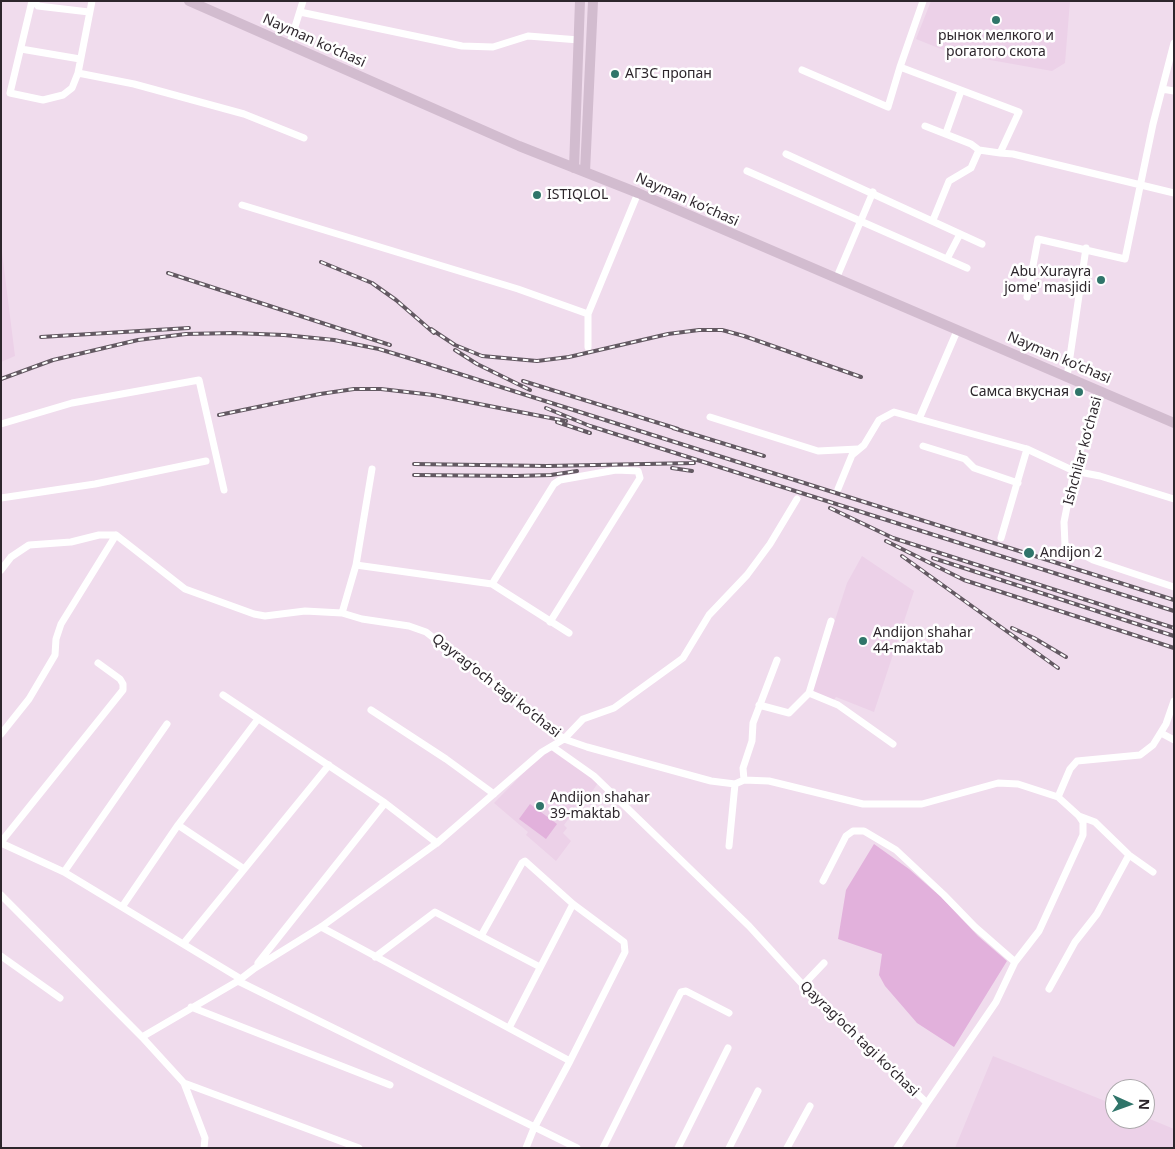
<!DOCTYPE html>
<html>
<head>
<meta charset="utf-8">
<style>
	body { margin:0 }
	#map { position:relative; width:1175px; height:1149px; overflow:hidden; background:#f0dced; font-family:"Noto Sans",sans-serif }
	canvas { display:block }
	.frame { position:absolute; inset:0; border:2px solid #2d262c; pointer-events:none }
	.north { position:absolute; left:1105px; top:1079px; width:50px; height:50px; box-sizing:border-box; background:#fff; border:1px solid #aba8ab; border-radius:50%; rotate:92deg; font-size:14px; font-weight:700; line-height:20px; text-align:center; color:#2d262c }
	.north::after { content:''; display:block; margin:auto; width:18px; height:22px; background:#30756a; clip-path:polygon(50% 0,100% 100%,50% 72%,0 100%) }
</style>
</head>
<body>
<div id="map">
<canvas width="1175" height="1149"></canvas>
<div class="frame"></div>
<div class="north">N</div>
</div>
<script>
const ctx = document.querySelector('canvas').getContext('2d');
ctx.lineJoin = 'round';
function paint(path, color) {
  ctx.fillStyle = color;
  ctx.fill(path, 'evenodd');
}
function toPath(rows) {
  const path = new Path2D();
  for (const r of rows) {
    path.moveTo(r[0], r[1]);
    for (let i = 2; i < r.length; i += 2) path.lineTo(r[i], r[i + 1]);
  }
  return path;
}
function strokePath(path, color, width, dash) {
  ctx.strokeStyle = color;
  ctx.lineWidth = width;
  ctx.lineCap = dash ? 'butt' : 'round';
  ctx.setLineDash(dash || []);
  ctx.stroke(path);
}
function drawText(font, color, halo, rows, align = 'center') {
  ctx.font = font + ' "Noto Sans",sans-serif';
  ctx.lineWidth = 5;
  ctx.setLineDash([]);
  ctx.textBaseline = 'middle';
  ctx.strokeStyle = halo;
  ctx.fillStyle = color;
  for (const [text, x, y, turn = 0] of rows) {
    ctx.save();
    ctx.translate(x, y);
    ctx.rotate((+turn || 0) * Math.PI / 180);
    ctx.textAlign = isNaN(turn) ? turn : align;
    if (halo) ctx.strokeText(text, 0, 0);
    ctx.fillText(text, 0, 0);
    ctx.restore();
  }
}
const built = toPath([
	[931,1,1070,1,1065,63,1052,71,951,53,916,39],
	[1,244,15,356,1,362],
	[862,556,914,591,874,712,836,697,833,701,812,691,847,583],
	[551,750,598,783,578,812,575,810,564,825,567,828,563,833,571,841,556,861,526,835,528,832,494,803,540,756],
	[993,1056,1115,1105,1115,1119,1145,1119,1145,1117,1174,1129,1174,1148,955,1148]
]);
const green = toPath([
	[530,804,557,824,546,839,519,819],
	[874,844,909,869,941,897,978,936,1007,961,954,1047,917,1023,885,986,879,975,882,954,838,939,846,890]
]);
const minor = toPath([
	[32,1,10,93,43,100,63,95,72,88,78,73,92,1],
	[34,1,38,6,89,12],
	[300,12,462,46,493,47,528,36,579,40],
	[289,46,303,1],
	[21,49,80,59],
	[900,67,923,1],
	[802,70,888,107,900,67,1019,112,1000,153,1013,154,1174,193],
	[78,73,134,84,244,114,304,138],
	[1162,89,1174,91],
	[925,126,971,144,979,150],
	[946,133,961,91],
	[786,154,982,244],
	[747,171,967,268],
	[242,205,518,289,588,314,638,193],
	[933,220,949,181,971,168,979,150,1000,153],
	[947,259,960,234],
	[836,279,873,192],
	[1027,297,1038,239,1125,259,1153,124,1174,43],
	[588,314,588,347],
	[1067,377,1086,248],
	[1099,390,1074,471,1064,522,1065,545,1093,560,1174,587],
	[710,417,818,451,858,449],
	[919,419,957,331],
	[1,424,72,403,199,380,224,490],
	[923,446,965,459,974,468,1018,483],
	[1027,449,1074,471,1100,476,1174,499],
	[838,489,852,455,864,445,879,420,894,412,1027,449,1001,538],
	[1,498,95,484,206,461],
	[356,565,492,584,569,633],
	[1,570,11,557,29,545,71,542,99,535,116,535,185,589,254,614,265,616,305,611,342,613,362,619,409,626,426,632,564,739,587,747,711,781,735,784,744,780,769,781,863,804,922,804,998,783,1018,784,1058,797,1079,816,1083,822,1083,835,1039,931,1015,962,996,1002,927,1103,803,985,749,926,594,776,553,747],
	[492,584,554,484,560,480,616,470,638,471,640,478,550,622],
	[342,613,356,565,372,469],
	[809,693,838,705,893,744],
	[223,695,385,803,437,843],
	[759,705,789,713,809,693,831,621],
	[371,710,446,759,494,794],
	[1161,733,1174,740],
	[1,734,29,699,55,655,56,639,61,624,116,535],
	[744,780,743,768,752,741,753,723,777,660],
	[1058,797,1070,769,1077,761,1140,755,1153,745,1166,724,1174,701],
	[1079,816,1095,822,1129,855,1153,872],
	[178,825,244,869],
	[1,842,123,690,123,684,120,679,98,663],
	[1,843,64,872,241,979],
	[729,846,735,784],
	[64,872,167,724],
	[823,881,846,836,853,831,864,831,896,850,944,895,975,927,1015,962],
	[1,895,142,1037,184,1083,205,1138,204,1148],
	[122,907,178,825,258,719],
	[321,927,570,1061,534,1128,526,1148],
	[481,936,522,863,525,861,573,904,624,942,625,952,570,1061],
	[184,943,329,765],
	[1,956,60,998],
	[375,957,435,912,540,967],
	[258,963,385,803],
	[238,981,577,1148],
	[803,985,824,963],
	[1049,989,1075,942,1097,914,1129,855],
	[191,1007,390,1085],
	[509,1028,573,904],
	[142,1037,238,981,255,968,321,927,437,843,542,752,564,739,583,719,614,708,683,658,709,615,747,575,770,544,797,499],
	[184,1083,359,1148],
	[603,1148,681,992,686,991,729,1013],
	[678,1148,728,1048],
	[729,1148,758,1091],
	[787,1148,810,1106],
	[897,1148,927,1103]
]);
const secondary = toPath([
	[189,1,519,146,638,193,1174,423],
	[574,168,580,1],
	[585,172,593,1]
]);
const rail = toPath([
	[321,262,372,283,396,300,434,333],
	[168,273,390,345],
	[431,329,455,345,482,356,537,361,569,357,668,334,699,330,722,330,744,336,861,377],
	[41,337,189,328],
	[455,350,477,364,530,390],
	[1,379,53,360,138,340,186,334,233,333,284,335,334,340,379,349,425,363,1174,600],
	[523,381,678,429],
	[546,408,590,426,1174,611],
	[219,415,320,394,354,389,381,389,433,395,566,421],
	[557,422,590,433],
	[673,428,764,456],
	[414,464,547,466,694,463],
	[672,468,692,471],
	[414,475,516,476,551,475,577,471],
	[830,508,893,538,1174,628],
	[886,541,964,580,1174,648],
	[902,556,1058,668],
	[933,558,1174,636],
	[1012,628,1034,638,1066,657]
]);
const markers = [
	[996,20,5,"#30756a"],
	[615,74,5,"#30756a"],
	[537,195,5,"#30756a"],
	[1101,280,5,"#30756a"],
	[1079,392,5,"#30756a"],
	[1029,553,6,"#30756a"],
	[863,641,5,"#30756a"],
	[540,806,5,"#30756a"]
];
const poiNames = [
	["рынок мелкого и",996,36,"center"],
	["рогатого скота",996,52,"center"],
	["АГЗС пропан",625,74],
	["ISTIQLOL",547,195],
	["Abu Xurayra",1091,272,"right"],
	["jome' masjidi",1091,288,"right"],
	["Самса вкусная",1069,392,"right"],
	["Andijon 2",1040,553],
	["Andijon shahar",873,633],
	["44-maktab",873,649],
	["Andijon shahar",550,798],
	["39-maktab",550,814]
];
const streetNames = [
	["Nayman koʻchasi",314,41,24],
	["Nayman koʻchasi",687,200,24],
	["Nayman koʻchasi",1059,358,23],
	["Ishchilar koʻchasi",1083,451,-75],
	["Qayragʻoch tagi koʻchasi",496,686,38],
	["Qayragʻoch tagi koʻchasi",859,1039,44]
];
paint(built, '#ecd1e8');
paint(green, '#e2b1dc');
strokePath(minor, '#fff', 7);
strokePath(secondary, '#d2bccf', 10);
strokePath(rail, '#635962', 4);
strokePath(rail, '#fff', 2, [5.5]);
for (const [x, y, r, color] of markers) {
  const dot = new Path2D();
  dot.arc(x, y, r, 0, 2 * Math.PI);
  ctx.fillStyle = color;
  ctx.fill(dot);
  strokePath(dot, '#fff', 2);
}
drawText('14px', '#2d262c', '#fff', poiNames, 'left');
drawText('14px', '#2d262c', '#fff', streetNames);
</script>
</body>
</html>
